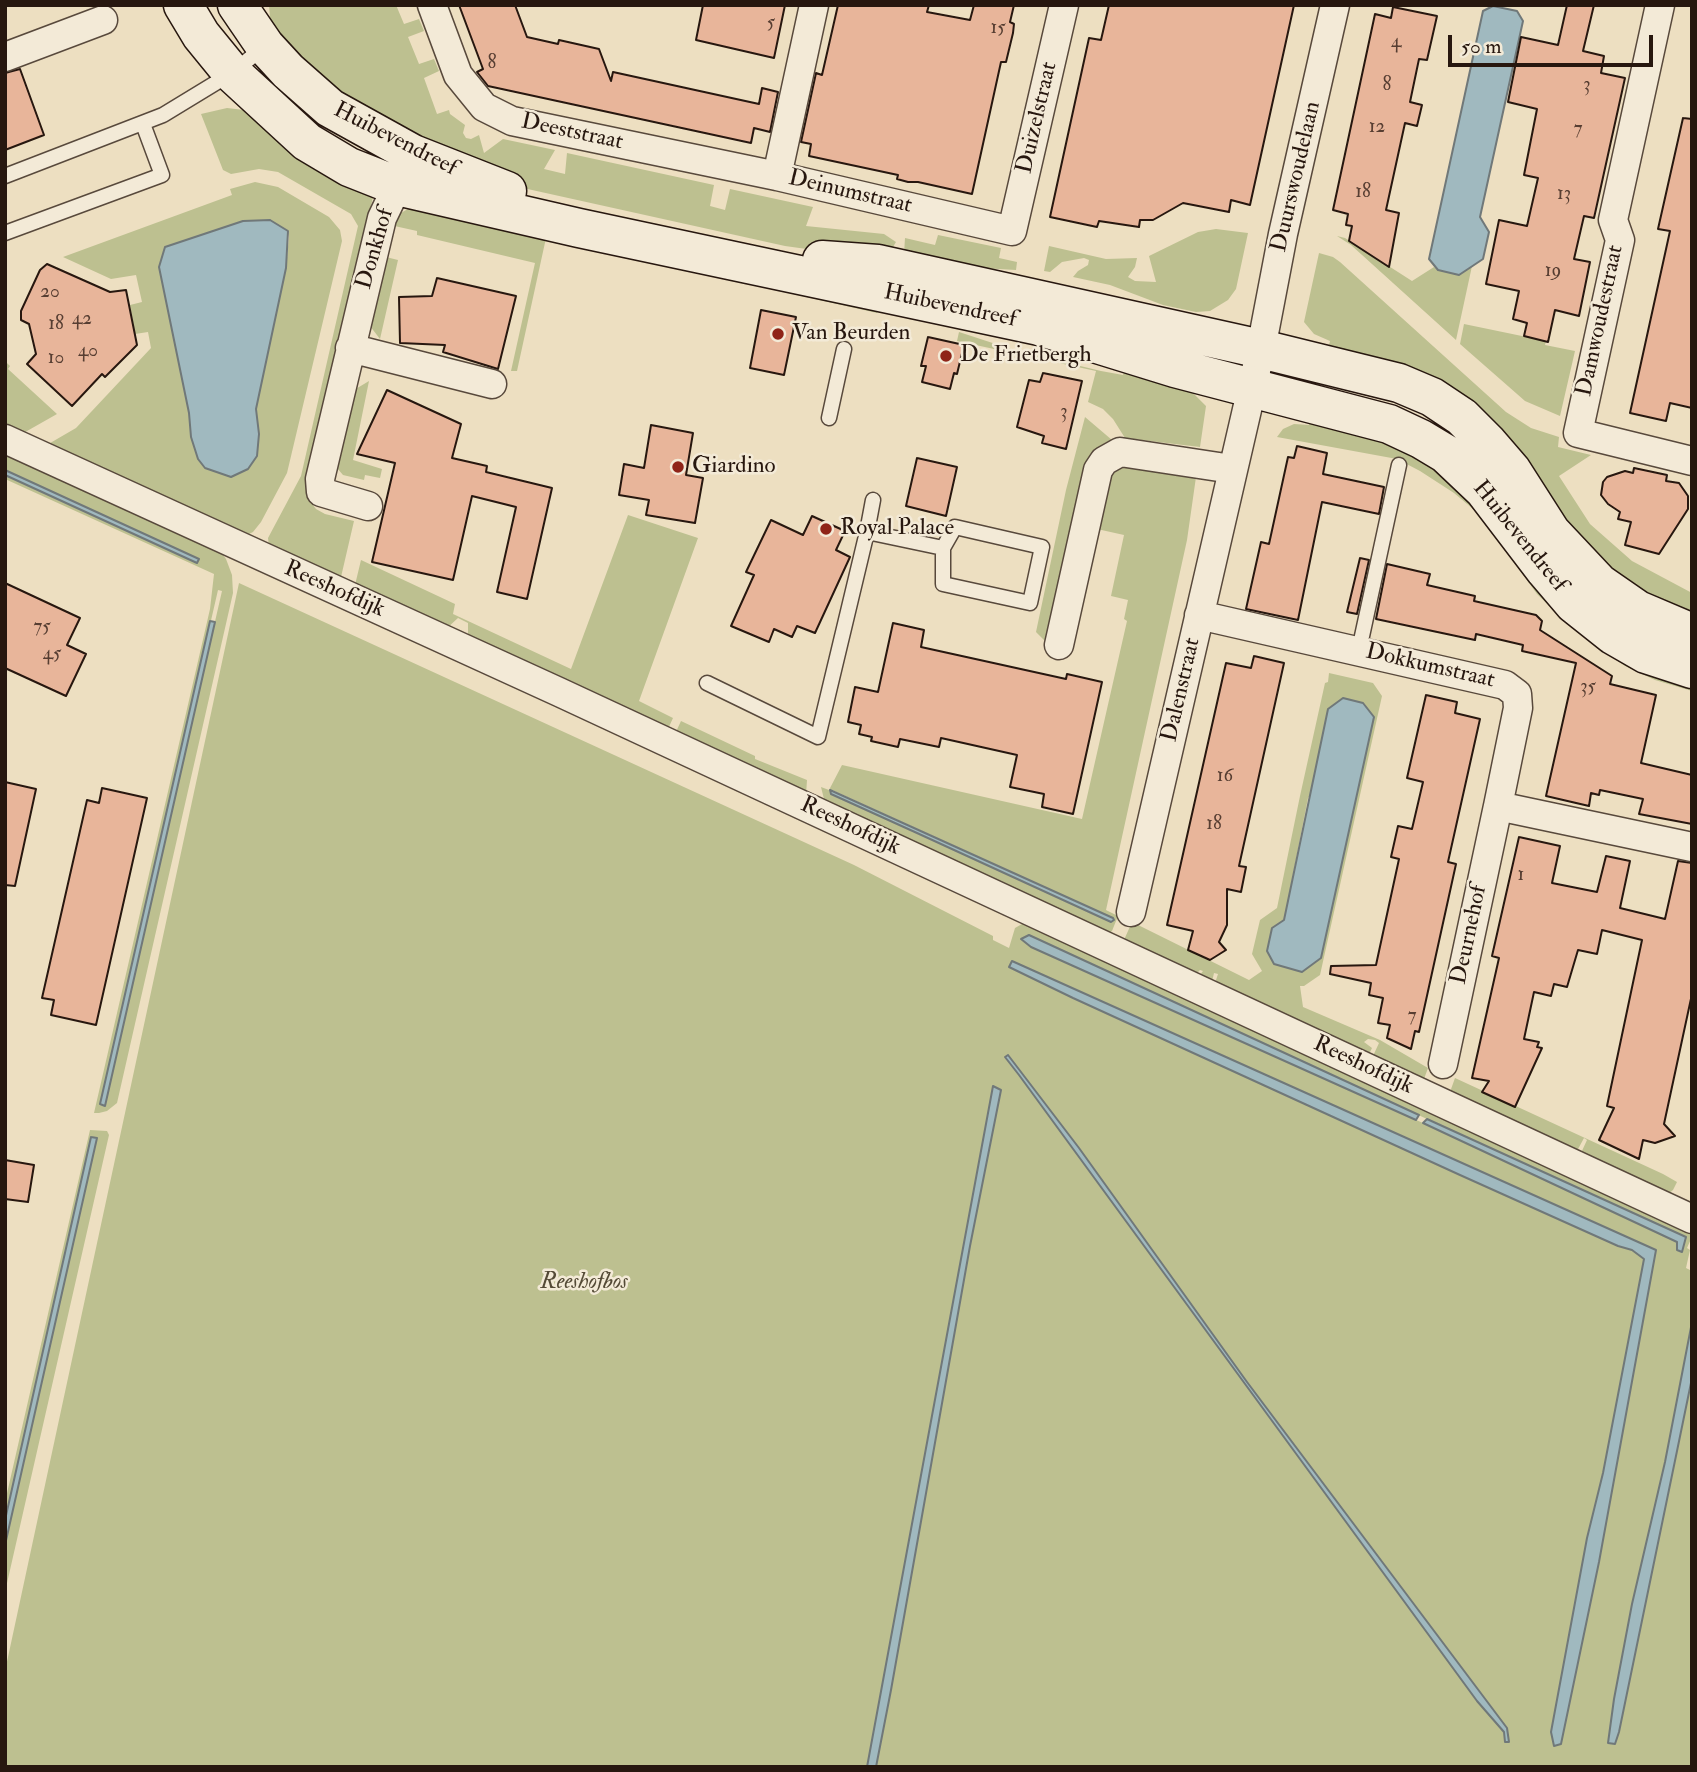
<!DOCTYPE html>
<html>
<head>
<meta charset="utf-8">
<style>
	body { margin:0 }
	#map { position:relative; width:1697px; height:1772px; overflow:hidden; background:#eddfc1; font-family:"IM FELL Double Pica",serif }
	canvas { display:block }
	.frame { position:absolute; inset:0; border:7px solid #27170f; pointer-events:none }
	.scale { position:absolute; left:1448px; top:35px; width:205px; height:32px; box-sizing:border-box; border:4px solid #27170f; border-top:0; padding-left:9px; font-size:21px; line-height:24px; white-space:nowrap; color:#27170f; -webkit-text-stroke:5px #f3ead7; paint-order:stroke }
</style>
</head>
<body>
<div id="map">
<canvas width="1697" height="1772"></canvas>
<div class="frame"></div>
<div class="scale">50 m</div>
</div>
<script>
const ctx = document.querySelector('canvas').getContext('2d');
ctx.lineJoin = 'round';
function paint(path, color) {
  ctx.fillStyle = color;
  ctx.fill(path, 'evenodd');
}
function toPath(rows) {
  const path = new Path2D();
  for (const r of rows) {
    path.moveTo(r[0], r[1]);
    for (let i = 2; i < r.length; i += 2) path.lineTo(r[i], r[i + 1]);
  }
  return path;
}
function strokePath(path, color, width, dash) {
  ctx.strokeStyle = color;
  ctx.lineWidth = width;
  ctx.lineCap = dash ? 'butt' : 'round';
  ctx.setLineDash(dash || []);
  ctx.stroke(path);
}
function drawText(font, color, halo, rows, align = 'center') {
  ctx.font = font + ' "IM FELL Double Pica",serif';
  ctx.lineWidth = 5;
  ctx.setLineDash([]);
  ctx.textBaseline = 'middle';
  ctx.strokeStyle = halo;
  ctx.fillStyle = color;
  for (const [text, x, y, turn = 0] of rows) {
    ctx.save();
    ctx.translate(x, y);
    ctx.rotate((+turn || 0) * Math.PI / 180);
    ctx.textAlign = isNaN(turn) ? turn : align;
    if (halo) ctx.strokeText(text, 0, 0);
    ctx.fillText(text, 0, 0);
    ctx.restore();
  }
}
const green = toPath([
	[269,5,396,5,404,24,419,19,424,31,408,37,419,64,434,59,439,71,424,78,437,114,449,110,450,114,465,125,463,133,466,138,471,139,479,135,484,153,503,139,555,150,544,169,565,174,567,153,714,185,710,206,725,210,730,189,813,207,806,226,884,234,896,242,890,252,821,251,785,246,505,184,362,116,260,19,270,18],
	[227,108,244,110,373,197,307,489,309,500,316,509,325,514,354,521,341,577,269,546,268,538,301,476,358,226,351,214,278,172,259,169,231,174,223,170,201,114],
	[255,182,278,187,329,217,340,230,342,241,287,473,261,522,253,532,245,536,45,446,76,428,151,348,148,332,135,334,130,305,142,302,136,275,111,279,63,257,232,195,230,189],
	[243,221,288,232,289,237,286,268,256,409,259,434,257,456,248,469,191,437,189,413,159,267,165,247],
	[415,205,878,308,877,313,546,238,517,371,511,371,535,263,417,235,417,231,390,225,392,218],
	[1216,229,1248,233,1236,289,1228,300,1210,311,1196,312,1163,305,1110,285,1073,277,1078,271,1088,265,1089,260,1084,258,1062,262,1050,272,1044,271,1049,246,1106,259,1137,258,1135,267,1128,277,1135,281,1156,282,1149,256,1198,232],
	[938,235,1001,248,999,258,1017,262,1016,270,964,267,904,254,905,238,935,245],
	[1337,236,1345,238,1412,281,1434,267,1438,270,1459,275,1472,266,1456,340,1351,245],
	[1319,253,1333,257,1340,262,1506,412,1531,428,1559,437,1558,447,1591,455,1559,476,1590,524,1632,561,1692,593,1692,623,1623,590,1522,469,1327,354,1330,341,1314,334,1304,322],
	[382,256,398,260,380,339,370,326],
	[1464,324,1546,341,1545,345,1575,351,1560,416,1525,401,1460,344],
	[959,332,1014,350,1101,371,1123,375,1125,370,1193,393,1206,406,1200,447,1125,438,1113,419,1103,409,1088,402,1096,371,957,341],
	[5,361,10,366,8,369,57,414,20,435,5,429],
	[369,381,353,460,382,469,380,478,365,475,364,480,343,475,337,468,354,390],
	[1313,413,1399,436,1692,679,1692,691,1655,680,1625,666,1572,628,1537,594,1479,514,1454,493,1420,471,1397,459,1277,437,1283,429,1294,424,1309,425],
	[1085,417,1112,440,1105,443,1094,453,1065,568,1061,568,1045,641,1036,632,1066,490],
	[5,451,220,551,226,559,232,575,233,593,117,1103,107,1111,99,1113,94,1113,210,609,214,574,5,479,5,475,197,563,199,559,5,470],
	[218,590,222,591,104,1105,100,1104],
	[1117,466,1197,470,1187,540,1106,910,1118,916,1112,931,1109,933,825,803,821,787,829,790,842,765,1082,819,1127,621,1124,619,1128,600,1111,596,1124,535,1097,529,1108,479],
	[832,790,1113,918,1111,922,831,794],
	[628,515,698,538,639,701,673,718,667,731,586,693,574,683,536,665,522,662,468,639,468,623,458,618,446,629,355,585,361,560,455,604,453,614,571,669],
	[239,583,854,865,993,936,993,940,1009,948,1015,928,1029,920,1688,1226,1691,1239,1687,1248,1690,1250,1686,1268,1692,1271,1692,1767,5,1767,5,1671],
	[1028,935,1427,1119,1685,1237,1677,1250,1677,1242,1423,1123,1031,947],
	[1329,673,1373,683,1382,696,1320,975,1304,986,1300,986,1303,1007,1380,1040,1428,1068,1424,1079,1373,1056,1379,1043,1375,1040,1368,1039,1364,1042,1372,1048,1369,1054,1215,983,1218,974,1214,973,1212,982,1199,976,1203,971,1200,970,1196,974,1124,940,1132,922,1249,980,1262,971,1252,954,1260,920,1277,908,1300,796,1325,683,1328,682],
	[1374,717,1321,958,1302,971,1272,928,1284,920,1308,798],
	[681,721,755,756,755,759,807,780,806,795,675,734],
	[1455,1078,1663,1174,1677,1182,1673,1190,1668,1194,1581,1153,1587,1140,1584,1138,1577,1151,1450,1092],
	[90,1130,107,1131,109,1135,5,1592,5,1545,97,1138,91,1138,5,1520,5,1502]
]);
const water = toPath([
	[1493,6,1517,11,1523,21,1480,217,1489,232,1483,259,1459,275,1438,270,1429,259,1483,11,1493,6],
	[270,220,288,231,286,268,256,409,259,434,257,456,248,469,231,477,205,468,198,459,191,437,189,413,159,267,165,247,243,221,270,220],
	[5,470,199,559,197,563,5,475,5,470],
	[210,621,215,622,105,1106,100,1104,210,621],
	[1343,698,1363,703,1374,717,1321,958,1302,972,1274,964,1267,951,1272,928,1284,920,1328,709,1343,698],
	[830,790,1113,918,1114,920,1111,922,917,833,831,794,830,790],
	[1029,935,1419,1115,1416,1120,1031,947,1021,939,1029,935],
	[1012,961,1656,1250,1599,1562,1561,1744,1554,1746,1551,1732,1587,1538,1603,1473,1644,1259,1632,1250,1618,1246,1460,1175,1073,998,1009,967,1012,961],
	[1008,1055,1079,1148,1247,1382,1507,1728,1509,1742,1505,1742,1504,1732,1477,1701,1019,1075,1005,1057,1008,1055],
	[993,1086,1001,1090,970,1246,891,1690,876,1767,867,1767,993,1086],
	[1427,1119,1686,1237,1682,1252,1677,1250,1677,1242,1423,1123,1427,1119],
	[91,1137,97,1138,5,1545,5,1520,91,1137],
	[1692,1322,1692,1378,1677,1451,1619,1732,1615,1744,1608,1743,1614,1699,1632,1604,1665,1462,1692,1322]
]);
const building = toPath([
	[459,5,515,5,527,37,558,44,559,40,599,49,611,81,613,72,759,104,762,88,778,92,770,132,754,128,751,143,488,86,477,72,483,69,459,5],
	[703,5,785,5,774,58,696,40,703,5],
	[838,5,929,5,927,12,970,20,974,5,1014,5,1010,22,1014,24,1013,33,1006,62,1001,62,972,194,918,182,908,182,897,179,898,175,809,156,811,144,801,142,816,73,822,75,838,5],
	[1109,5,1294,5,1250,205,1231,200,1229,212,1183,203,1153,220,1140,220,1139,227,1099,221,1097,227,1050,217,1089,38,1101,40,1109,5],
	[1567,5,1594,5,1583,51,1604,56,1601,73,1625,78,1594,218,1584,216,1574,259,1590,262,1579,316,1555,310,1548,342,1524,336,1527,323,1513,319,1519,291,1486,284,1499,220,1527,226,1538,178,1524,175,1537,109,1508,102,1521,37,1558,45,1567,5],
	[1393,7,1437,16,1427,60,1419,59,1410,102,1422,105,1417,126,1405,123,1386,210,1399,213,1389,267,1349,241,1352,226,1346,225,1348,214,1333,210,1375,14,1391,18,1393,7],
	[20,69,44,135,5,150,5,73,20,69],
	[1683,118,1692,119,1692,408,1670,403,1666,421,1630,413,1670,231,1658,229,1683,118],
	[47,264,110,292,126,290,137,345,105,377,102,374,72,406,27,364,36,354,29,324,21,320,21,311,40,270,47,264],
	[437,278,516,296,498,369,443,352,445,345,400,343,399,297,432,296,437,278],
	[761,310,796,317,784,375,750,368,761,310],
	[928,337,964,345,957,374,954,373,950,389,922,382,926,366,921,366,928,337],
	[1043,373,1082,381,1066,449,1042,443,1044,436,1017,427,1029,380,1040,382,1043,373],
	[387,390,461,424,452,458,487,466,486,472,552,488,527,599,497,592,516,507,472,496,453,580,372,562,395,463,357,454,387,390],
	[651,425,693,433,686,475,703,478,695,523,646,515,649,500,619,495,624,464,644,468,651,425],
	[1297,446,1327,453,1323,474,1384,487,1379,514,1322,502,1298,620,1246,609,1261,542,1269,544,1288,457,1294,458,1297,446],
	[917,458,957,467,946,516,906,506,917,458],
	[1634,468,1667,475,1666,481,1679,483,1688,496,1688,509,1659,554,1625,545,1631,522,1618,519,1620,512,1608,504,1601,495,1603,482,1607,477,1625,471,1633,473,1634,468],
	[812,516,845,531,836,550,850,557,815,633,797,626,792,637,774,629,769,642,731,626,754,575,746,572,771,520,803,535,812,516],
	[1360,558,1369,560,1357,614,1347,612,1360,558],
	[1387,564,1430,574,1427,585,1475,596,1474,601,1536,615,1542,621,1540,630,1612,676,1610,684,1656,695,1641,763,1692,775,1692,824,1639,814,1643,799,1600,790,1599,795,1591,793,1589,806,1546,796,1576,663,1522,651,1523,645,1476,634,1475,640,1376,619,1387,564],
	[5,583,80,618,67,645,86,654,66,696,5,668,5,583],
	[893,623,924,630,921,647,1066,679,1067,674,1102,682,1073,814,1042,807,1044,794,1010,787,1017,755,941,738,939,747,900,739,898,747,871,741,872,737,859,734,861,725,848,722,855,687,878,692,893,623],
	[1254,656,1284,663,1239,866,1246,867,1241,892,1227,889,1227,925,1219,942,1226,950,1210,960,1188,950,1193,931,1167,925,1226,663,1251,668,1254,656],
	[1426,695,1457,702,1455,713,1480,719,1448,862,1456,864,1419,1032,1415,1031,1411,1049,1387,1038,1390,1025,1378,1023,1383,998,1369,995,1371,983,1330,974,1331,966,1376,965,1399,859,1391,857,1398,826,1412,829,1423,782,1407,778,1426,695],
	[5,782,36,789,15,886,5,885,5,782],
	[102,788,147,798,96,1025,51,1015,54,1000,42,998,87,800,99,803,102,788],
	[1519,837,1560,846,1552,883,1597,892,1606,856,1630,861,1620,908,1665,919,1678,861,1692,863,1692,994,1664,1124,1675,1136,1655,1143,1643,1140,1639,1159,1599,1140,1614,1108,1607,1106,1642,940,1602,930,1597,954,1578,950,1567,987,1554,984,1551,996,1534,992,1524,1039,1539,1042,1537,1047,1542,1048,1515,1107,1482,1092,1489,1081,1472,1078,1499,958,1492,956,1519,837],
	[5,1160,34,1165,28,1202,5,1199,5,1160]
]);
const lane = toPath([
	[5,176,163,115,232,73,265,46],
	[5,233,162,175,143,124],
	[829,418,844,349],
	[873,500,867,532,943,548,955,527,1042,547,1030,603,943,584,943,548],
	[1359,650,1399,465],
	[707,683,818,737,867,532]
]);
const street = toPath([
	[432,5,458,75,484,107,512,121,777,176,1012,231,1064,5],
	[1660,5,1613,220,1620,240,1578,433,1692,461],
	[5,57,103,20],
	[777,176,814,5],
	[350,348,492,384],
	[5,439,559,692,1692,1219],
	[368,506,321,492,320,479,382,218,406,168],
	[1199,615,1505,685,1517,694,1518,708,1498,806,1692,847],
	[1059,645,1098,470,1104,461,1120,452,1232,469],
	[1131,912,1261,349,1283,234,1335,5],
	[1443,1064,1498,806]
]);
const secondary = toPath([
	[183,5,201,35,232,73,307,142,349,167,397,186,579,228,1039,326,1175,368,1389,424,1421,439,1446,454,1484,490,1545,570,1574,604,1613,635,1646,654,1692,669],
	[237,5,265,46,288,71,330,108,413,154,507,191],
	[822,260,878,264,1261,349,1399,383,1432,397,1462,417,1487,442,1512,471,1551,532,1599,583,1638,610,1692,633]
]);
const markers = [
	[778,334,7,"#8f2418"],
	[946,356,7,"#8f2418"],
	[678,467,7,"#8f2418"],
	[826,529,7,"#8f2418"]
];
const numberNames = [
	["5",771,24],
	["15",998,29],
	["4",1396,43],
	["8",492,64],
	["8",1387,86],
	["3",1587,86],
	["12",1377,128],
	["7",1578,130],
	["18",1363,193],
	["13",1564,195],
	["19",1553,272],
	["20",50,293],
	["42",82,320],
	["18",56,325],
	["40",88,352],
	["10",56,359],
	["3",1064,413],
	["75",42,628],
	["45",52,655],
	["35",1588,688],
	["16",1225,777],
	["18",1214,825],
	["1",1521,876],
	["7",1412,1017]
];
const streetNames = [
	["Duizelstraat",1038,118,-77],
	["Deeststraat",572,133,12],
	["Huibevendreef",395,140,27],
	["Duurswoudelaan",1297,177,-77],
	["Deinumstraat",850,193,13],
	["Donkhof",376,249,-74],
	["Huibevendreef",950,307,12],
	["Damwoudestraat",1601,321,-78],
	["Huibevendreef",1519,537,51],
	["Reeshofdijk",334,590,24],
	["Dokkumstraat",1430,667,13],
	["Dalenstraat",1182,690,-77],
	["Reeshofdijk",850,827,25],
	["Deurnehof",1470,935,-78],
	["Reeshofdijk",1363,1066,25]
];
const poiNames = [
	["Van Beurden",792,334],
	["De Frietbergh",960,356],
	["Giardino",692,467],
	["Royal Palace",840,529]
];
const parkNames = [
	["Reeshofbos",584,1283]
];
paint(green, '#bdc090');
paint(water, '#a0b9bf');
strokePath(water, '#707879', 2);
paint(building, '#e8b59a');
strokePath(building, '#27170f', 2);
strokePath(lane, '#58493c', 17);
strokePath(street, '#58493c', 31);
strokePath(secondary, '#27170f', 41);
strokePath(lane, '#f3ead7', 14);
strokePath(street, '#f3ead7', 28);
strokePath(secondary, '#f3ead7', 38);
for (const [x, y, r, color] of markers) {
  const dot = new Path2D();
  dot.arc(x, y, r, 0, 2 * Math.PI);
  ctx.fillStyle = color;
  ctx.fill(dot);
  strokePath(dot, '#f3ead7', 2.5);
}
drawText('19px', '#573e32', null, numberNames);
drawText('23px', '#27170f', '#f3ead7', streetNames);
drawText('23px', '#27170f', '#f3ead7', poiNames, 'left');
drawText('italic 23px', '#544a36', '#f3ead7', parkNames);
</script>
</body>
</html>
